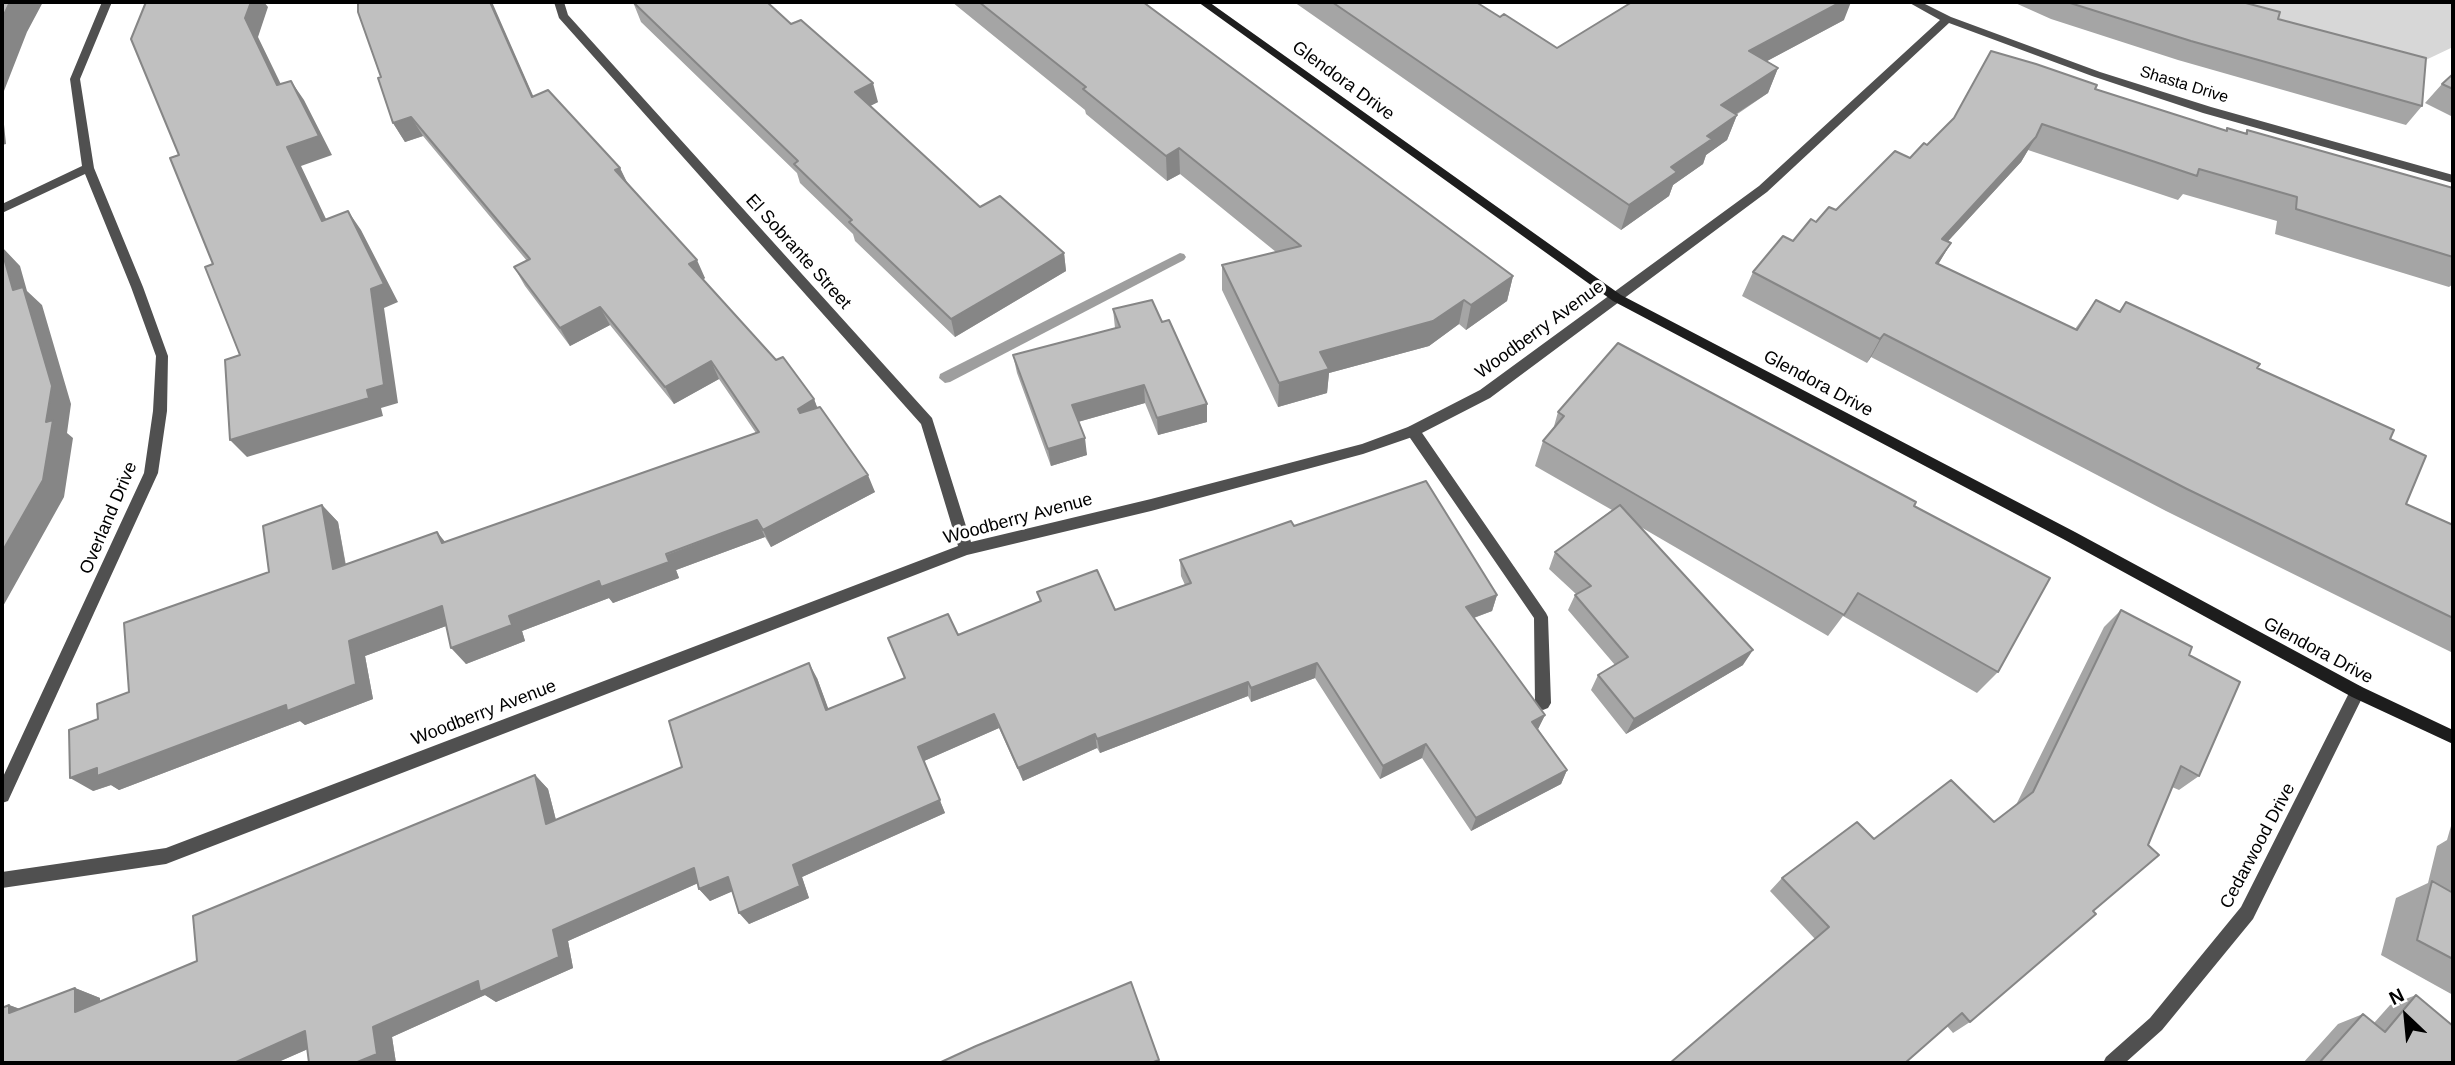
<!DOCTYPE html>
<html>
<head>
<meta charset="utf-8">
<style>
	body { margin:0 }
	#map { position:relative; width:2455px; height:1065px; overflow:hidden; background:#fff; font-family:Helvetica,sans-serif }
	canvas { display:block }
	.frame { position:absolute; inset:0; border:4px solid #000; pointer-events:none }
	.north { position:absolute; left:2371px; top:981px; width:70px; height:70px; -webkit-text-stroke:5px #fff; paint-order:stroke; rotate:334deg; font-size:19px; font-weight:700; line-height:28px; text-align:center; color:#000 }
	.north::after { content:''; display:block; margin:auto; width:24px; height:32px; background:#000; clip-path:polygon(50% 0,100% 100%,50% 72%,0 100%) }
</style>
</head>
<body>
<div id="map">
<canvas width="2455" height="1065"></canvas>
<div class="frame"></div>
<div class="north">N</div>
</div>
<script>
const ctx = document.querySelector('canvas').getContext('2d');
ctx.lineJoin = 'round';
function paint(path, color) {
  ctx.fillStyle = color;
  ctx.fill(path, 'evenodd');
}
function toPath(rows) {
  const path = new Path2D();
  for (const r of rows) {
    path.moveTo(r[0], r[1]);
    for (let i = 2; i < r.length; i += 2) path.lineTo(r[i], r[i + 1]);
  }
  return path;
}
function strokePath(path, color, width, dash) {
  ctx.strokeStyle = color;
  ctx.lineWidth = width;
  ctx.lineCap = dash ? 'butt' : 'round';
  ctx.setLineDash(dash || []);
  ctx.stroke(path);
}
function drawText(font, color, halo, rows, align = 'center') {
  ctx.font = font + ' Helvetica,sans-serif';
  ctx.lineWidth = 6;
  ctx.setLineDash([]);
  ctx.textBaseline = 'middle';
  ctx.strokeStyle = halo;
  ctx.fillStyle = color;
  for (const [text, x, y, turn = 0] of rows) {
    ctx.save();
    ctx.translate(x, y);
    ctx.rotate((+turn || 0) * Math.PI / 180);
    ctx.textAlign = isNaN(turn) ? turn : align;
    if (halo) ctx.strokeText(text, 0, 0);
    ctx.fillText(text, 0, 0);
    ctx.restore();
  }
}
const green = toPath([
	[2206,2,2453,2,2453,47,2411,67]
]);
const stream = toPath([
	[1180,253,1184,254,1186,257,1184,260,950,382,945,383,939,378,940,374,1180,253]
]);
const lane = toPath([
	[1413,426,1418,427,1546,613,1548,617,1551,703,1548,708,1543,710,1538,708,1535,703,1534,618,1408,435,1406,431,1408,427,1413,426]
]);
const street = toPath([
	[102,2,112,2,80,79,94,168,143,287,168,356,167,411,158,473,8,801,2,803,2,779,144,473,153,411,156,356,131,287,85,174,2,213,2,204,82,166,70,79,102,2],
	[554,2,564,2,568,15,932,418,971,542,1151,499,1362,444,1408,427,1480,390,1759,186,1940,20,1908,2,1921,2,1951,17,2100,72,2211,107,2453,175,2453,183,2203,113,2092,76,1949,23,1767,192,1490,398,1418,435,1363,454,1151,511,967,555,166,864,2,888,2,872,166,848,958,546,921,424,559,18,554,2],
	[2357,685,2362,687,2365,692,2253,919,2162,1030,2125,1063,2103,1063,2106,1057,2150,1018,2241,907,2352,687,2357,685]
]);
const secondary = toPath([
	[1198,2,1209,2,1621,295,2075,532,2362,687,2453,730,2453,744,2352,697,2065,540,1613,301,1198,2]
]);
const wall = toPath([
	[633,2,878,102,870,106,980,207,1064,253,1066,271,955,337,855,241,853,234,800,183,797,173,641,22],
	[952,2,1143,2,1513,276,1507,301,1466,330,1459,324,1429,346,1329,373,1327,393,1278,407,1222,290,1222,265,1276,252,1180,174,1167,181,1086,114,1085,110],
	[1294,2,1476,2,1500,17,1557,48,1844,20,1767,61,1778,68,1768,93,1736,115,1737,115,1727,140,1706,155,1703,164,1673,185,1669,196,1621,230],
	[2013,2,2242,2,2278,19,2422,106,2406,125,2178,60,2051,19],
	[2453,74,2453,117,2425,103,2442,84],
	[2095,89,2226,131,2227,128,2245,133,2247,130,2453,188,2453,284,2449,287,2275,234,2277,221,2183,194,2178,200,2028,150,2021,162,1947,242,1951,243,1938,264,2075,329,2096,300,2119,311,2126,302,2257,368,2390,439,2406,504,2453,525,2453,653,2166,511,1871,357,1867,363,1742,296,1753,272,1816,222,1836,210,1910,158,1927,145],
	[533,96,620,168,627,182,705,278,703,280,776,360,814,399,817,408,875,492,771,547,765,537,676,570,679,578,613,603,609,598,522,631,525,641,466,664,446,626,365,656,373,699,305,725,300,721,119,790,111,785,93,791,98,719,269,572,322,505,338,522,346,565,445,542,756,433,719,379,674,404,610,325,570,346,525,286,514,267,527,261,423,136,405,142,393,123],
	[1113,309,1162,322,1207,404,1207,422,1158,435,1145,403,1078,422,1087,455,1051,466,1017,373,1013,355,1115,328],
	[1558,412,1914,506,1998,672,1977,693,1843,616,1828,636,1639,526,1743,665,1626,734,1591,690,1598,675,1615,665,1568,610,1575,595,1576,594,1549,569,1555,552,1612,510,1535,466,1543,441,1553,430],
	[1294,526,1497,595,1492,611,1474,618,1545,715,1538,729,1567,770,1561,784,1471,831,1422,758,1380,779,1315,678,1251,702,1248,696,1100,753,1097,748,1023,781,999,728,924,761,945,813,802,877,809,898,749,924,732,891,710,901,699,889,698,883,568,941,573,968,496,1002,485,995,392,1037,396,1063,309,1063,308,1049,276,1063,2,1063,9,1005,20,1009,75,988,100,998,100,1002,197,961,535,775,548,789,556,820,682,767,817,678,828,709,905,678,958,635,1040,601,1037,592,1115,610,1185,585,1181,576,1180,560],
	[2121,610,2189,655,2199,776,2179,790,2172,787,2093,911,1970,1022,1953,1033,1947,1026,1815,939,1770,891,1782,878,1874,839,1994,822,2016,805,2104,627],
	[2453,819,2453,995,2381,955,2396,898,2428,883,2437,846,2447,840],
	[2416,995,2453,1063,2303,1063,2338,1024,2363,1014,2374,1023,2390,1005]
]);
const shadedWall = toPath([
	[10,2,43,2,27,32,2,96,2,19],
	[251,2,264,2,268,7,258,37,291,105,277,85,245,18],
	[490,2,492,2,542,116,532,97],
	[1841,2,1851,2,1844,20,1739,76,1749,51],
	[1778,68,1768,93,1711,130,1721,105],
	[291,81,304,100,332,155,301,166,336,240,322,221,287,147],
	[873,83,878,102,860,111,855,92],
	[2,105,6,144,2,145],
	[1737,115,1727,140,1706,155,1703,164,1673,185,1669,196,1621,230,1629,205,1707,136],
	[411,117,423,136,405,142,393,123],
	[2036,137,2021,162,1928,263,1942,239],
	[1179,148,1180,174,1167,181,1166,156],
	[620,168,629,187,615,170],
	[348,211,361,230,398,302,384,308,398,403,381,408,383,416,247,457,230,440,367,390],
	[1951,243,1936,268,1936,263],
	[2,247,20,266,27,291,42,305,71,404,67,433,73,438,64,497,2,608,2,552,46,422,13,290,2,258],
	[1064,253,1066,271,955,337,951,319],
	[697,260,705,278,697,283,689,264],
	[1513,276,1507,301,1466,330,1471,305],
	[1464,300,1459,324,1429,346,1329,373,1327,393,1278,407,1279,383,1320,352],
	[600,307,610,325,570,346,560,328],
	[1884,334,1871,357,1867,363,1880,339],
	[711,361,719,379,674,404,665,387],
	[1144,385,1145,403,1074,423,1072,405],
	[814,399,821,417,805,426,798,409],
	[1207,404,1207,422,1158,435,1157,418],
	[1085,438,1087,455,1051,466,1048,449],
	[868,475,875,492,771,547,763,530],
	[322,505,338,522,349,585,333,569],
	[757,520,765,537,676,570,679,578,613,603,609,598,522,631,525,641,466,664,451,648,509,616],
	[437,532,451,549,442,543],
	[1497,595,1492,611,1462,622,1466,607],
	[442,606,457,622,365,656,373,699,305,725,300,721,119,790,111,785,93,791,70,778,349,641],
	[1753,650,1743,665,1626,734,1634,719],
	[809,663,817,678,834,724,826,710],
	[1317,663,1315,678,1251,702,1251,688],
	[1248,682,1248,696,1100,753,1097,739],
	[994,714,999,728,924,761,945,813,802,877,809,898,749,924,739,913,793,865,918,747],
	[1545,715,1538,729,1526,736,1532,722],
	[1095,734,1097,748,1023,781,1018,768],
	[1426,744,1422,758,1380,779,1383,766],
	[1567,770,1561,784,1471,831,1476,818],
	[535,775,548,789,560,836,546,824],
	[694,868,705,880,568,941,573,968,496,1002,485,995,392,1037,396,1063,355,1063,373,1027,553,930],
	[728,877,738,889,710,901,699,889],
	[75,988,100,998,100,1022,75,1012],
	[9,1005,36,1015,9,1013],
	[305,1031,326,1041,276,1063,234,1063]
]);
const building = toPath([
	[2,2,10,2,2,19,2,2],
	[146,2,251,2,245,18,277,85,291,81,319,136,287,147,322,221,348,211,384,284,371,289,384,385,367,390,369,398,230,440,225,360,240,355,205,267,213,264,170,158,179,155,131,39,146,2],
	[358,2,490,2,532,97,548,90,620,168,615,170,697,260,689,264,776,360,783,357,814,399,798,409,800,413,820,407,868,475,763,530,757,520,666,554,669,562,601,587,599,581,509,616,512,625,451,648,442,606,349,641,356,684,287,711,286,705,97,776,97,768,70,778,69,730,98,719,97,704,129,692,124,623,269,572,263,526,322,505,333,569,437,532,442,543,759,432,711,361,665,387,600,307,560,328,514,267,530,259,411,117,393,123,378,78,381,77,358,12,358,2],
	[633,2,767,2,791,24,801,20,873,83,855,92,980,207,1000,196,1064,253,951,319,849,222,852,220,794,164,798,161,633,2],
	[979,2,1143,2,1513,276,1471,305,1464,300,1433,321,1320,352,1329,369,1279,383,1222,265,1301,246,1179,148,1166,156,1083,89,1086,87,979,2],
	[1332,2,1476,2,1500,17,1504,14,1557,48,1632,2,1841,2,1749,51,1778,68,1721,105,1737,115,1707,136,1712,139,1671,167,1677,172,1629,205,1332,2],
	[2067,2,2242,2,2280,12,2278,19,2426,58,2422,106,2191,41,2067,2],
	[1991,51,2036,64,2097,85,2095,89,2227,131,2227,128,2247,134,2247,130,2453,188,2453,257,2296,209,2297,197,2199,169,2197,176,2042,124,2036,137,1942,239,1951,243,1936,263,2077,330,2096,300,2120,312,2126,302,2260,364,2257,368,2394,430,2390,439,2426,456,2406,504,2453,525,2453,618,2187,489,1884,334,1880,339,1753,272,1783,236,1793,241,1811,219,1816,222,1829,207,1836,210,1895,151,1910,158,1924,143,1927,145,1954,118,1991,51],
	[2453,74,2453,89,2442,84,2453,74],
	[2,251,13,290,23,287,52,386,46,422,53,420,43,480,2,552,2,251],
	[1152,300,1162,322,1169,320,1207,404,1157,418,1144,385,1072,405,1085,438,1048,449,1013,355,1120,327,1113,309,1152,300],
	[1618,343,1916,502,1914,506,2050,578,1998,672,1858,593,1844,615,1543,441,1564,416,1558,412,1618,343],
	[1426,481,1497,595,1466,607,1545,715,1532,722,1567,770,1476,818,1426,744,1383,766,1317,663,1251,688,1248,682,1097,739,1095,734,1018,768,994,714,918,747,940,800,793,865,800,886,739,913,728,877,699,889,694,868,553,930,559,957,480,992,478,981,373,1027,377,1054,355,1063,309,1063,305,1031,234,1063,2,1063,2,1008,9,1005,9,1013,75,988,75,1012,197,961,193,916,535,775,546,824,682,767,669,721,809,663,826,710,905,678,888,638,948,614,958,635,1041,601,1037,592,1097,570,1115,610,1191,583,1180,560,1291,521,1294,526,1426,481],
	[1620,505,1753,650,1634,719,1598,675,1628,657,1575,595,1591,586,1555,552,1620,505],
	[2121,610,2192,647,2189,655,2240,682,2199,776,2181,766,2148,845,2159,855,2093,911,2096,914,1970,1022,1962,1013,1905,1063,1670,1063,1829,927,1782,878,1857,822,1874,839,1951,780,1994,822,2033,792,2121,610],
	[2432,881,2453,893,2453,959,2417,940,2432,881],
	[1131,982,1159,1060,1151,1063,939,1063,976,1046,1131,982],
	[2416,995,2453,1026,2453,1063,2319,1063,2363,1014,2385,1032,2416,995]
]);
const farStreetnames = [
	["Shasta Drive",2184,85,17]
];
const streetNames = [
	["Glendora Drive",1343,81,36],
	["El Sobrante Street",798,252,48],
	["Woodberry Avenue",1540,330,-36],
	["Glendora Drive",1818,384,28],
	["Overland Drive",109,518,-67],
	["Woodberry Avenue",1018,519,-15],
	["Glendora Drive",2318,651,28],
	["Woodberry Avenue",484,713,-21],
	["Cedarwood Drive",2258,846,-62]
];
paint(green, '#d7d7d7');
paint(stream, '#9e9e9e');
paint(lane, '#505050');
paint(street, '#505050');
paint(secondary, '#1d1d1d');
paint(wall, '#a5a5a5');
paint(shadedWall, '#868686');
paint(building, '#c0c0c0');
strokePath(building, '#868686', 2);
drawText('16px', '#000', '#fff', farStreetnames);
drawText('18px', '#000', '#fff', streetNames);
</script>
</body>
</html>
